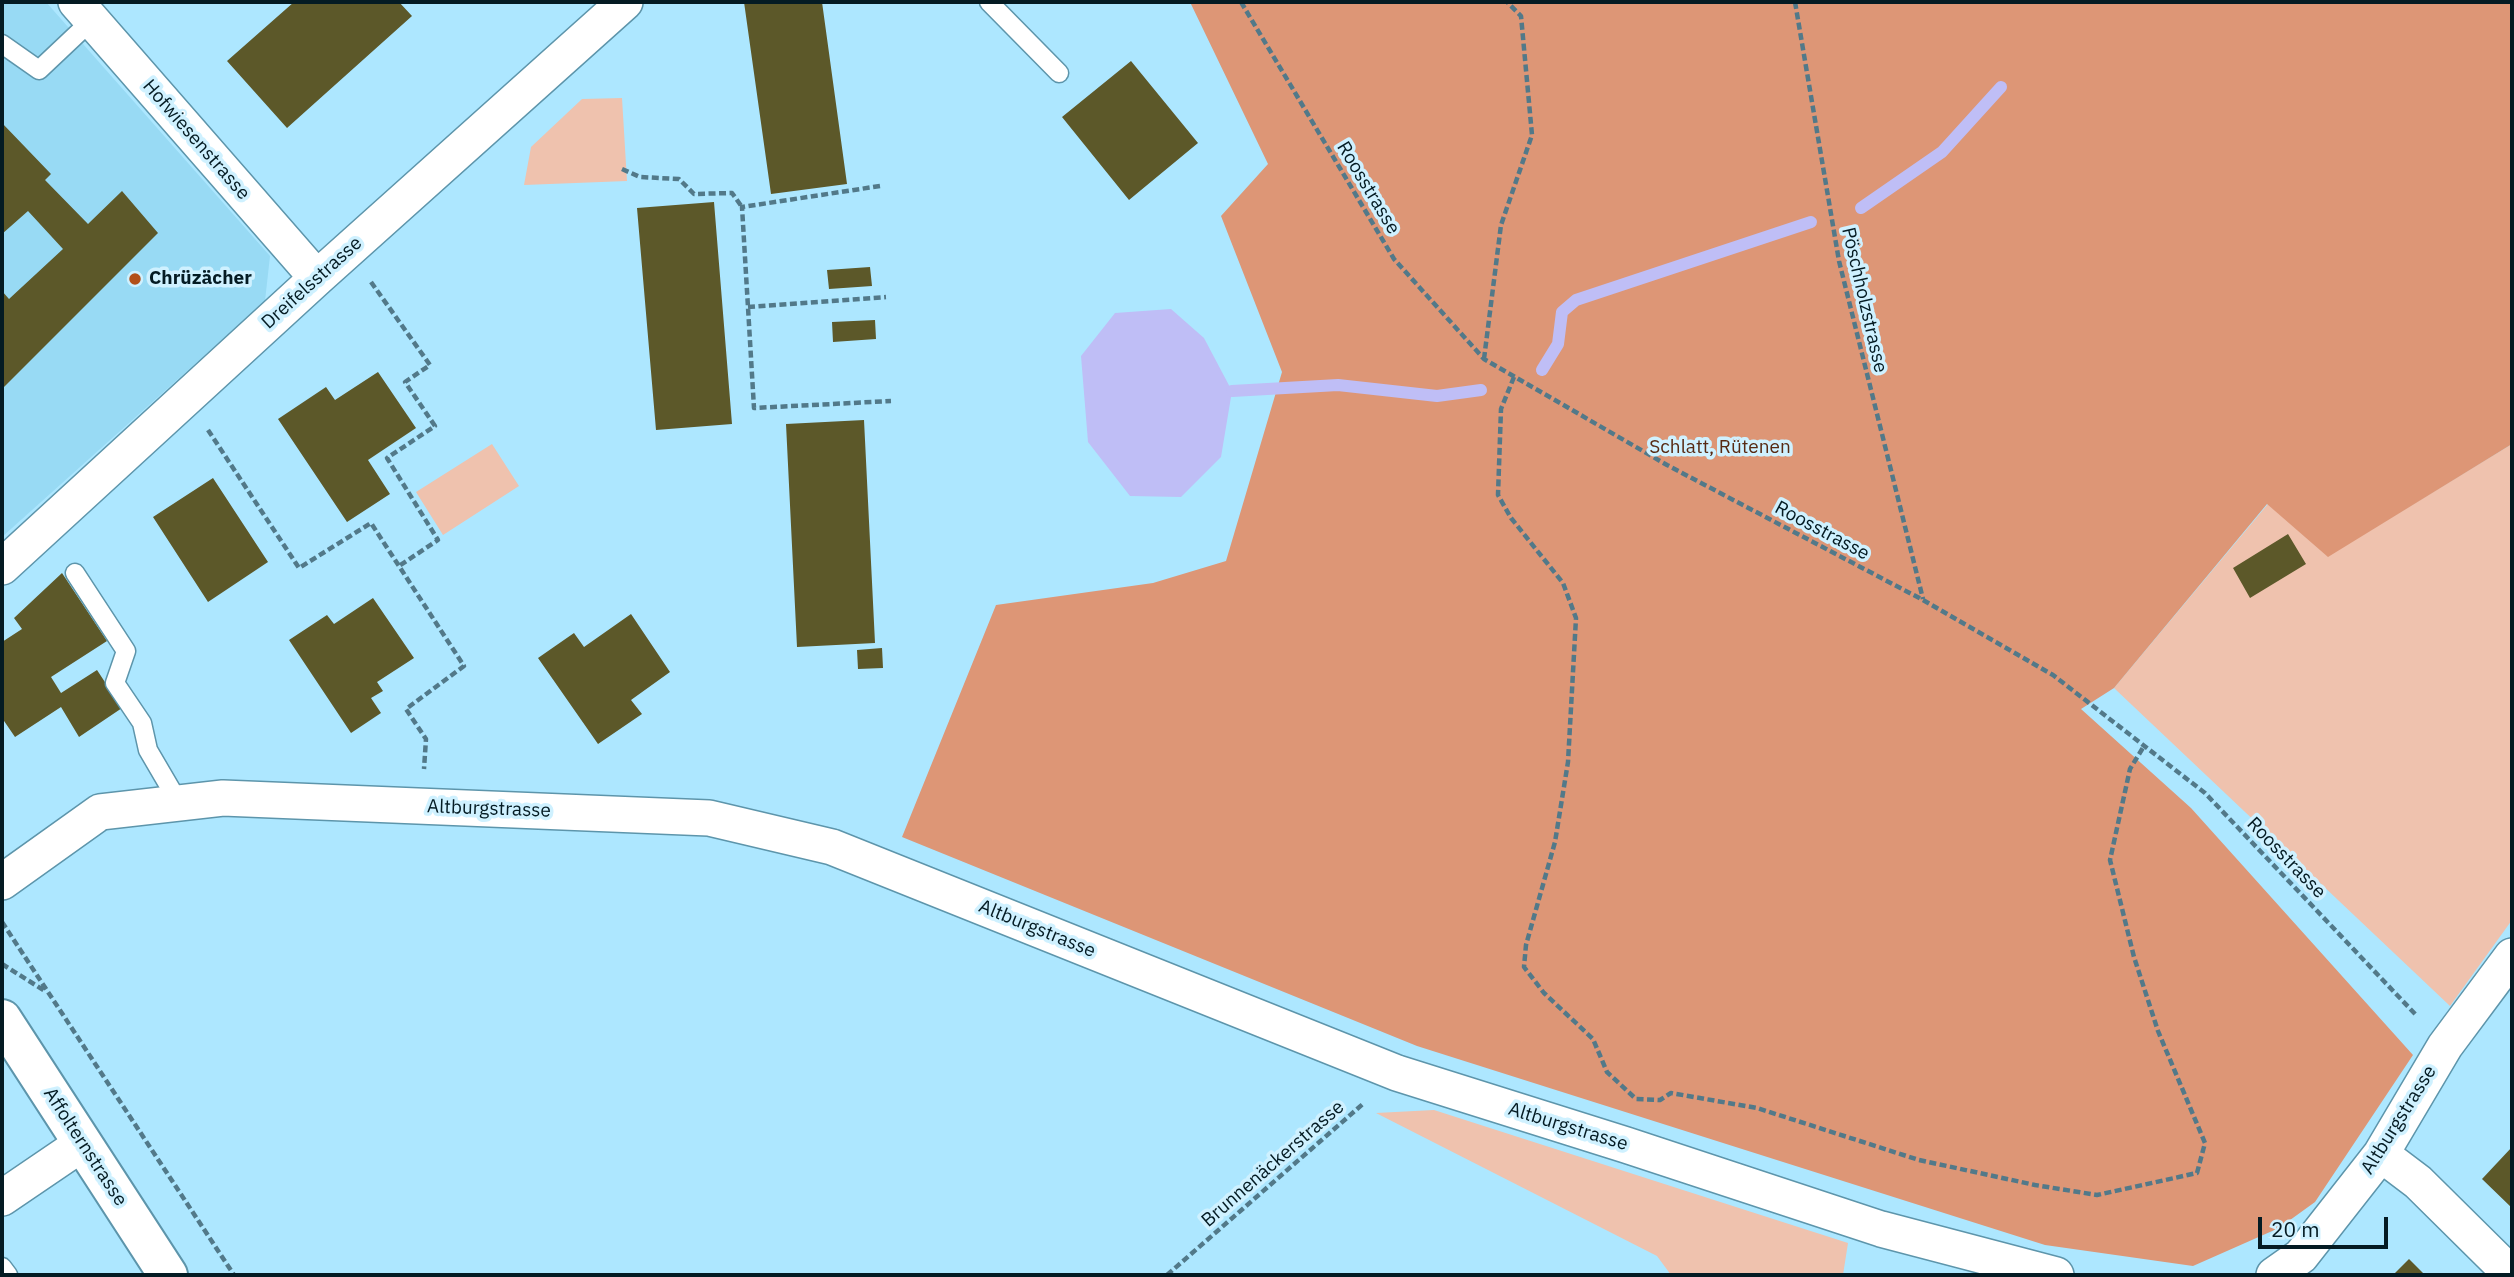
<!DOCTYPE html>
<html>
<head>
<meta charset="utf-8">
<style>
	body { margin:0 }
	#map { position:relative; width:2514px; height:1277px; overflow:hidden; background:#ade7ff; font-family:"IBM Plex Sans",sans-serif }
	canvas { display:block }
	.frame { position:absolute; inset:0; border:4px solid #041b23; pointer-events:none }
	.scale { position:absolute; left:2258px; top:1217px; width:130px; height:32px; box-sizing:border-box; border:4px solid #041b23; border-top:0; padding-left:9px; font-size:21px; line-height:24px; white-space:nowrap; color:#041b23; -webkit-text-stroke:5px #cff1ff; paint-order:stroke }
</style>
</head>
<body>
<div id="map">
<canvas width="2514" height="1277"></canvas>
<div class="frame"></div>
<div class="scale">20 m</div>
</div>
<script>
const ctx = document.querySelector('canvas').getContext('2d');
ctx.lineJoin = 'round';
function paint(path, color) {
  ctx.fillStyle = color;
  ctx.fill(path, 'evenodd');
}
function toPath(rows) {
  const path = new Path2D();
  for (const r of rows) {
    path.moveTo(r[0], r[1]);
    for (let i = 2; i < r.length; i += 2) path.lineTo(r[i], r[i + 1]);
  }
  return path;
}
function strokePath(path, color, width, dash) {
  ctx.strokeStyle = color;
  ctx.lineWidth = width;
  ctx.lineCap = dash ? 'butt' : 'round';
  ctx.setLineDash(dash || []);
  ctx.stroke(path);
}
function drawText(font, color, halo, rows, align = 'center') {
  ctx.font = font + ' "IBM Plex Sans",sans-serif';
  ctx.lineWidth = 7;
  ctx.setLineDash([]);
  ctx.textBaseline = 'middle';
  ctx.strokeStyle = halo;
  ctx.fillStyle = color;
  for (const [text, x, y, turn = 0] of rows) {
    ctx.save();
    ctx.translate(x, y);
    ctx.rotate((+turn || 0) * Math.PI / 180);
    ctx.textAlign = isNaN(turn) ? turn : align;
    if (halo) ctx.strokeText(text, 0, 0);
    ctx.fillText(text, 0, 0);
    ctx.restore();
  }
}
const built = toPath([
	[2,2,46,2,270,256,265,301,2,537]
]);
const green = toPath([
	[622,98,627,181,524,185,531,147,582,99],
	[492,444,519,486,443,535,416,492],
	[2512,444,2512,920,2450,1006,2114,688,2268,504,2328,556],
	[1434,1110,1848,1243,1843,1275,1671,1275,1657,1256,1376,1113]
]);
const forest = toPath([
	[1190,2,2512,2,2512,444,2328,557,2267,504,2114,688,2081,709,2191,808,2413,1055,2315,1202,2279,1228,2193,1266,2045,1245,1417,1046,902,837,996,605,1153,583,1226,561,1282,372,1221,216,1268,164]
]);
const water = toPath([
	[1171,309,1204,338,1232,391,1221,457,1181,497,1130,496,1088,442,1081,356,1115,313]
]);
const stream = toPath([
	[1861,208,1942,152,2001,87],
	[1542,370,1558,344,1562,312,1576,300,1811,222],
	[1232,391,1338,385,1437,396,1481,390]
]);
const building = toPath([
	[294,2,399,2,412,16,287,128,227,61],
	[744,2,822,2,847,184,771,194],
	[1131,61,1198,143,1129,200,1062,117],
	[2,123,51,174,45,180,88,224,122,191,158,233,2,389,2,291,9,299,63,249,28,211,2,234],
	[714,202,732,424,656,430,637,208],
	[870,267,872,286,829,289,827,270],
	[875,320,876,339,833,342,832,322],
	[378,372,416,428,368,460,390,494,347,522,278,419,326,387,335,400],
	[864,420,875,643,797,647,786,424],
	[213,478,268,562,208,602,153,517],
	[2288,534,2306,564,2250,598,2233,568],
	[62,573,107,641,51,677,61,693,97,670,122,708,79,737,61,707,15,737,2,718,2,642,22,629,14,618],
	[373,598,414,658,377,682,383,691,371,698,381,713,351,733,289,640,327,615,334,624],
	[631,614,670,672,631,700,642,714,598,744,538,658,574,633,584,647],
	[882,648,883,668,858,669,857,650],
	[2512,1147,2512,1208,2482,1179],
	[2409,1259,2425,1275,2393,1275]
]);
const path = toPath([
	[1241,2,1394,259,1484,359,1667,465,1923,600,2053,675,2205,793,2417,1016],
	[1795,2,1839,261,1923,599],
	[622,169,640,177,679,179,694,194,732,193,742,207],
	[880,186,742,207,754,408,891,401],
	[371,282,430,365,405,382,435,426,387,458,438,540,399,566],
	[748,307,886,297],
	[1484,359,1501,225,1532,135,1521,16,1507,2],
	[1514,377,1501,409,1498,495,1511,518,1563,583,1576,618,1568,762,1555,842,1526,945,1524,967,1544,993,1593,1039,1607,1072,1636,1099,1660,1100,1671,1093,1757,1108,1919,1160,2035,1185,2097,1195,2197,1173,2205,1143,2158,1031,2134,957,2110,860,2130,769,2144,746],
	[208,430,299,568,371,523,464,666,406,709,426,739,424,769],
	[2,922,234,1275],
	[2,964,45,991],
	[1167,1275,1364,1103]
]);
const lane = toPath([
	[989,2,1059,73],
	[2,44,39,70,92,20],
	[75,573,126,651,115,683,142,723,148,750,179,803],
	[2,1267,8,1275]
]);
const street = toPath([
	[76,2,317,278],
	[2,567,317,278,625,2],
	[2,882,100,812,223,798,709,818,832,847,1397,1073,1626,1145,1881,1229,2056,1275],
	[2381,1154,2418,1182,2512,1275],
	[2,1198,83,1143],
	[2274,1275,2301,1256,2381,1154,2445,1046,2512,956]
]);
const secondary = toPath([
	[2,1019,168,1275]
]);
const markers = [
	[135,279,7,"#b24f18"]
];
const streetNames = [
	["Hofwiesenstrasse",196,140,49],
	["Roosstrasse",1368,188,59],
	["Dreifelsstrasse",312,283,-42],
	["Pöschholzstrasse",1864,300,77],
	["Roosstrasse",1822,531,28],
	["Altburgstrasse",489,809,2],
	["Roosstrasse",2286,858,46],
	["Altburgstrasse",1037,929,22],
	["Altburgstrasse",2399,1120,-58],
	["Altburgstrasse",1568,1127,17],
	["Affolternstrasse",85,1147,57],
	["Brunnenäckerstrasse",1273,1164,-41]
];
const poiNames = [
	["Chrüzächer",149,279]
];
const parkNames = [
	["Schlatt, Rütenen",1720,448]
];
paint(built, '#98daf4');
paint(green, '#efc2ae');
paint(forest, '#dd9676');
paint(water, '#bfbef6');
strokePath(stream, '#bfbef6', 12);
paint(building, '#5c5829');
strokePath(lane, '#5d95ab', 21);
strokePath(street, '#5d95ab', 38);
strokePath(secondary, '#5d95ab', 42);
strokePath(path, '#527989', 4.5, [7, 3.5]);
strokePath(lane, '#fff', 18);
strokePath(street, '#fff', 35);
strokePath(secondary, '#fff', 38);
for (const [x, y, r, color] of markers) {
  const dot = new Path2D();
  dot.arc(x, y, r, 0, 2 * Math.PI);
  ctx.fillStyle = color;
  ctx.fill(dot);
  strokePath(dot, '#cff1ff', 2.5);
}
drawText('19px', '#041b23', '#cff1ff', streetNames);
drawText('bold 19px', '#041b23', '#cff1ff', poiNames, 'left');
drawText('19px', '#572912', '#cff1ff', parkNames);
</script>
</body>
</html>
